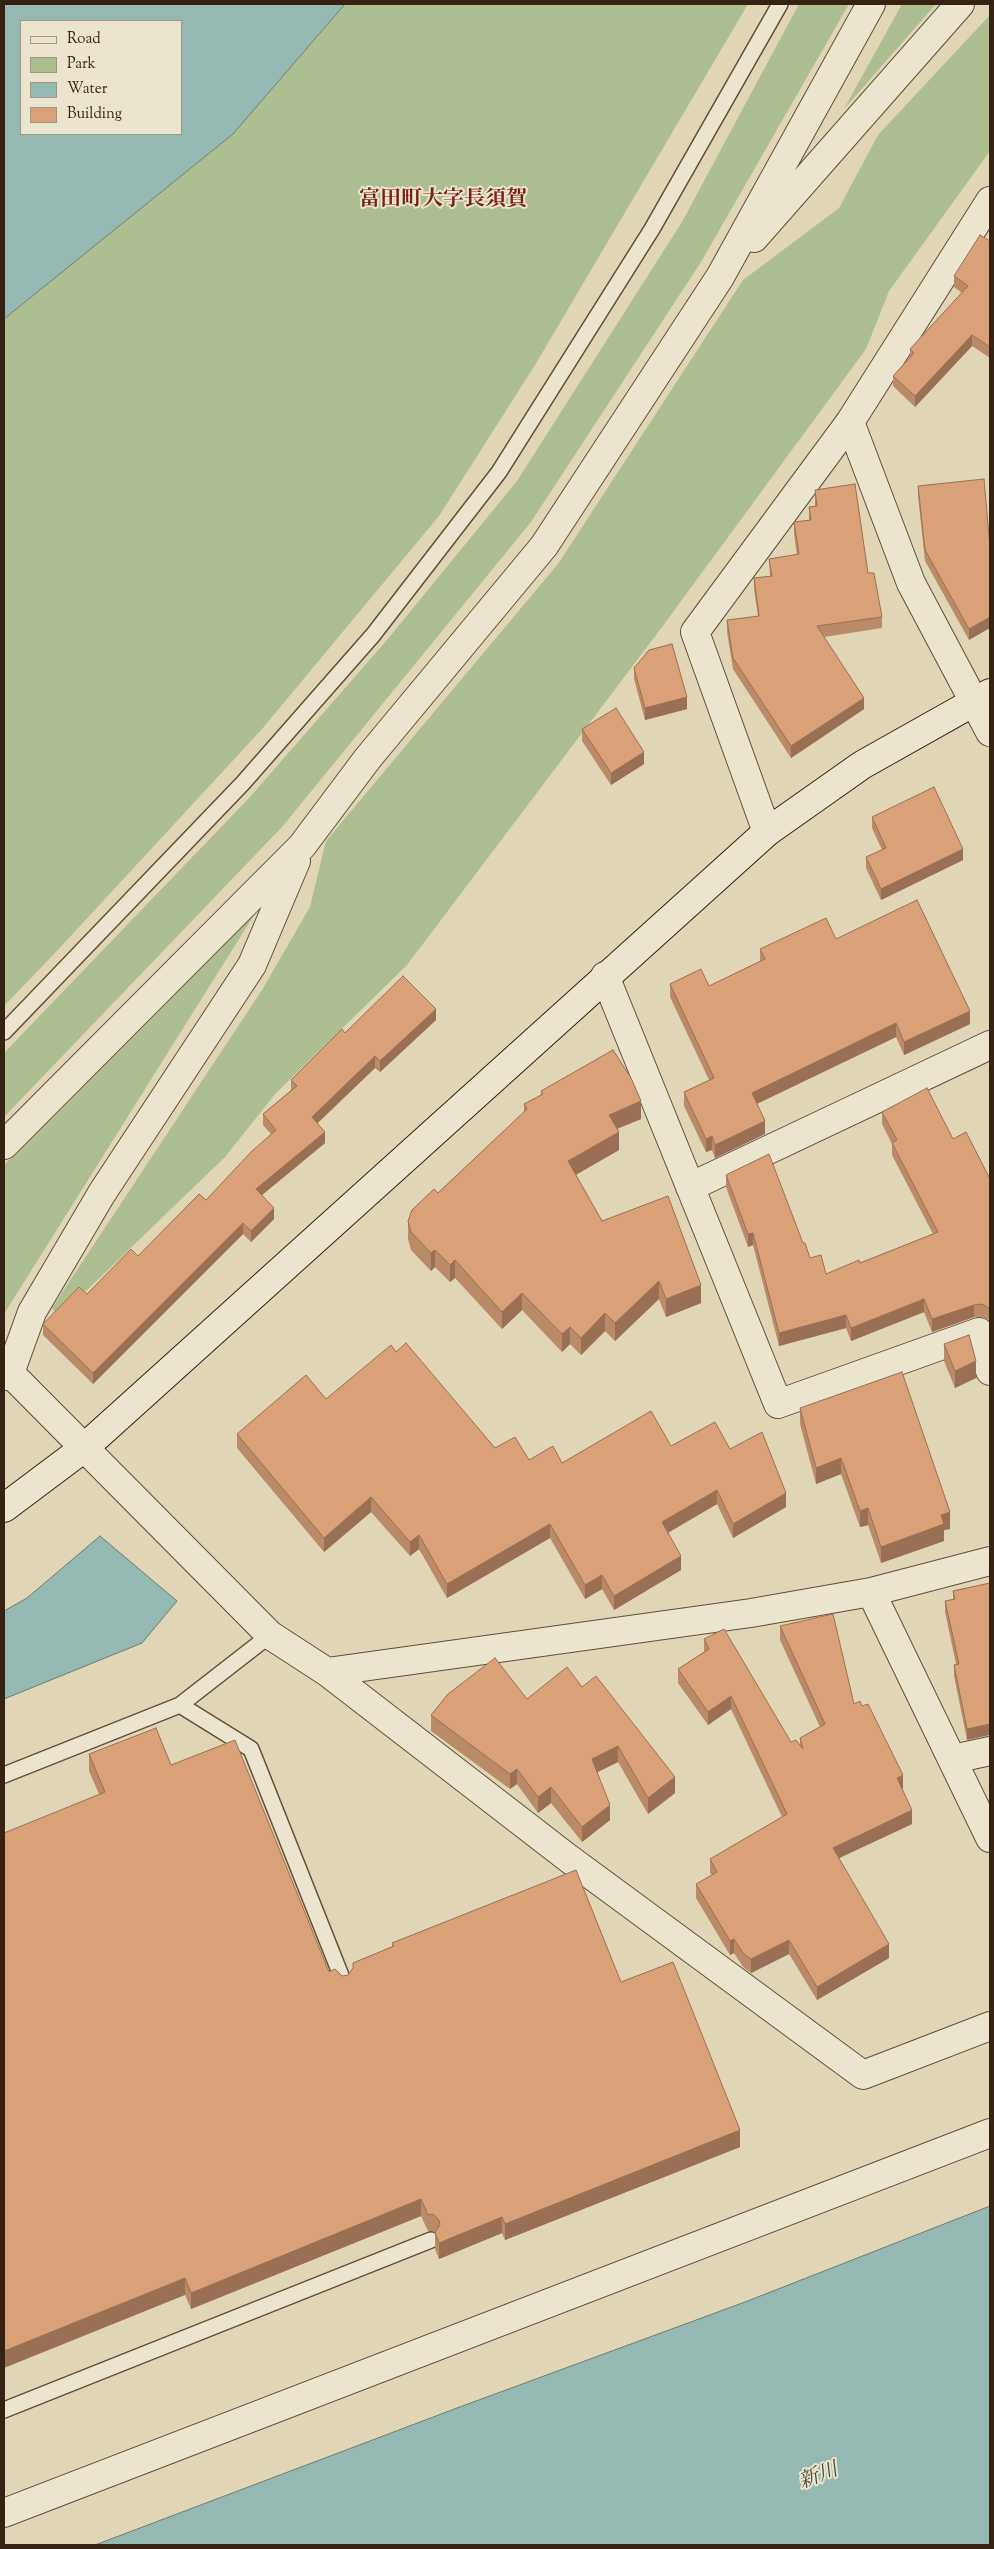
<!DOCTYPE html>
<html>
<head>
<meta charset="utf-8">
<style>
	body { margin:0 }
	#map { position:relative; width:994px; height:2549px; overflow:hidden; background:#e0d5b4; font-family:"Sorts Mill Goudy",serif }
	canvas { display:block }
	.frame { position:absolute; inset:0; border:5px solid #352212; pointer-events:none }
	.legend { position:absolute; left:20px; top:20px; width:162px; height:115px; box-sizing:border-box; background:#ebe4ce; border:1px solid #a29683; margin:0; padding:6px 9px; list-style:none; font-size:15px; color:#352212 }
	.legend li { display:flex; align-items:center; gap:10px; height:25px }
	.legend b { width:25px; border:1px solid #a29683 }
</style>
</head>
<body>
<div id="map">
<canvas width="994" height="2549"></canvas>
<div class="frame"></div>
<ul class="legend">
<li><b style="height:6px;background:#ebe4ce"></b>Road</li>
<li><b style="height:14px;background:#adbe91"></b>Park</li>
<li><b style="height:14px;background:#94b8b2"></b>Water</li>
<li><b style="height:14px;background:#daa077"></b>Building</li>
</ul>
</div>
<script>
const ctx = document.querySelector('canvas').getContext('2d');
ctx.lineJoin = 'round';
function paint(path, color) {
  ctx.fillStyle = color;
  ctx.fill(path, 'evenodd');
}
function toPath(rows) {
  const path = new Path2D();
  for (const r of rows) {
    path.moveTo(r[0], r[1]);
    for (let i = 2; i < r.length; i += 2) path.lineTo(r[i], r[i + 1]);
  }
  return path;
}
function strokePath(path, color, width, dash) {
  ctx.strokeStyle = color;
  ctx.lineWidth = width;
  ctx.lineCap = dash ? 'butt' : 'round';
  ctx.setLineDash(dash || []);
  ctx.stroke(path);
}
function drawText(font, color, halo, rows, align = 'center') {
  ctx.font = font + ' "Sorts Mill Goudy","Noto Serif JP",serif';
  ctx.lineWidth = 4;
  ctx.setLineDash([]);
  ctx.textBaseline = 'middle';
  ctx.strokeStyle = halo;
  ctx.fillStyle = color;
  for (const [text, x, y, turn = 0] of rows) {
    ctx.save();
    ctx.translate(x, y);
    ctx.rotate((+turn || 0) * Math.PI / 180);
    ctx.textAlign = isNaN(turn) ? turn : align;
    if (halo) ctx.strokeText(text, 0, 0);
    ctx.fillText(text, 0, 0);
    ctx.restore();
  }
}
const green = toPath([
	[345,4,748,4,535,365,439,516,262,729,55,953,4,1006,4,319,233,134],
	[799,4,849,4,701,262,531,522,282,827,4,1117,4,1053,250,797,387,640,517,481,682,222],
	[902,4,936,4,844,109],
	[990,15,990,151,889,291,866,349,665,623,407,965,276,1093,225,1157,59,1317,52,1308,262,990,310,907,326,841,558,564,743,280,839,208,878,135],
	[266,896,4,1314,4,1165]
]);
const water = toPath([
	[4,4,345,4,233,134,4,319,4,4],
	[21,21,181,21,181,134,21,134,21,21],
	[100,1536,177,1601,142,1643,4,1699,4,1611,27,1598,100,1536],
	[990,2206,990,2545,95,2545,457,2408,745,2302,990,2206]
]);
const lane = toPath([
	[4,1032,243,783,373,635,499,472,652,229,780,4],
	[180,1705,270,1635],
	[4,1775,180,1705,251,1749,344,1983],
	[4,2410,431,2240]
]);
const street = toPath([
	[754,238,960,4],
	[850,422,911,583,990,732],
	[767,832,695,632,850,422,990,201],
	[605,976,778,1404,979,1332,990,1371],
	[4,1145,302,846,368,758,544,546,720,277,871,4],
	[690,1187,990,1045],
	[10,1373,270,1635,327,1672,568,1858,863,2075,990,2026],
	[4,1376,10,1373,32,1312,102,1193,252,965,296,861],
	[871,1592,990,1838],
	[327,1672,751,1613,871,1592,990,1561],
	[953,1759,990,1751],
	[4,2513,990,2133]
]);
const secondary = toPath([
	[4,1508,84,1448,767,832,862,765,990,693]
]);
const wall = toPath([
	[990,241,990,358,972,346,915,407,893,386,893,376,910,357,910,349,962,293,954,287,954,276],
	[918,486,990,547,969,640,925,561,918,496],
	[815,490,868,573,882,617,882,628,824,637,864,709,791,758,733,669,727,632,727,620,758,616,754,589,754,578,770,576,769,559,797,555,794,534,794,522,809,520,809,507,815,506],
	[634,668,687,709,645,720,634,679],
	[582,729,644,764,611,785,582,741],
	[872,817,963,860,881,900,866,868,866,857,882,850,872,828],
	[836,939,970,1024,904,1055,896,1037,757,1104,765,1134,715,1158,712,1150,706,1152,684,1106,684,1092,709,1080,670,997,670,984,709,986,760,961,760,949],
	[436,1020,380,1072,375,1068,318,1123,325,1143,262,1195,274,1219,251,1242,243,1234,93,1384,43,1335,43,1324,87,1294,138,1256,206,1200,271,1134,263,1125,263,1114,291,1090,291,1080],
	[541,1091,641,1119,617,1129,619,1150,576,1175,602,1221,701,1303,666,1317,659,1299,615,1341,605,1331,581,1355,570,1344,562,1352,522,1310,502,1329,455,1278,450,1282,435,1267,431,1271,411,1250,408,1239,408,1221,524,1112,524,1104,541,1095],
	[882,1112,953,1139,990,1179,990,1322,989,1320,982,1317,974,1317,932,1332,924,1312,851,1341,846,1328,779,1346,753,1245,748,1247,726,1187,726,1175,803,1243,810,1258,826,1274,860,1263,933,1234,892,1155,892,1144,882,1124],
	[944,1344,976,1378,955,1388,944,1361],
	[396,1352,495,1448,529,1460,562,1463,671,1446,730,1449,786,1507,733,1538,717,1504,668,1533,681,1570,614,1610,602,1589,585,1599,550,1538,447,1598,419,1549,410,1556,371,1512,324,1552,237,1448,237,1434,326,1399],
	[800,1408,950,1529,944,1530,944,1541,881,1563,868,1525,860,1527,841,1474,816,1484,800,1424],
	[990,1583,967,1740,954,1676,954,1665,956,1664,945,1612,945,1601,953,1599,953,1591],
	[780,1626,854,1704,903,1788,902,1789,912,1824,839,1858,889,1958,817,2000,789,1954,751,1973,743,1967,734,1953,730,1955,696,1898,696,1884,712,1875,710,1873,710,1859,782,1817,731,1709,708,1725,678,1683,678,1669,704,1652,704,1639,791,1742,800,1745,800,1738,820,1727,780,1640],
	[582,1687,675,1793,648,1814,618,1762,597,1772,610,1820,582,1842,551,1803,538,1813,517,1784,510,1789,431,1731,431,1715,527,1699],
	[89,1754,171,1765,329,1972,342,1976,348,1975,353,1969,353,1963,392,1947,392,1943,621,1982,740,2147,505,2240,502,2233,439,2259,435,2249,435,2232,433,2231,428,2231,421,2216,191,2309,185,2295,99,1794,89,1771]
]);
const shadedWall = toPath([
	[972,335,972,346,915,407,915,396],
	[990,617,990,628,969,640,969,629],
	[687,697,687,709,645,720,645,708],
	[864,698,864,709,791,758,791,746],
	[644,752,644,764,611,785,611,773],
	[963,849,963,860,881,900,881,889],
	[436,1009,436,1020,380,1072,380,1061],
	[970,1011,970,1024,904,1055,904,1042],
	[896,1023,896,1037,752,1106,752,1093],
	[375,1056,375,1068,312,1128,312,1117],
	[641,1101,641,1119,609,1132,609,1115],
	[765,1121,765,1134,715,1158,715,1145],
	[325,1132,325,1143,256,1200,256,1189],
	[619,1132,619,1150,568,1179,568,1161],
	[712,1136,712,1150,706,1152,706,1139],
	[274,1208,274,1219,251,1242,251,1231],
	[243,1223,243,1234,93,1384,93,1373],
	[753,1233,753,1245,748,1247,748,1234],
	[435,1250,435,1267,431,1271,431,1253],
	[455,1260,455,1278,450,1282,450,1265],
	[659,1281,659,1299,615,1341,615,1323],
	[701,1285,701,1303,666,1317,666,1299],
	[522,1293,522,1310,502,1329,502,1312],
	[924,1299,924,1312,851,1341,851,1328],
	[974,1305,974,1317,932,1332,932,1319],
	[605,1313,605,1331,581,1355,581,1338],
	[846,1315,846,1328,779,1346,779,1333],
	[570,1327,570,1344,562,1352,562,1334],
	[976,1361,976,1378,955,1388,955,1371],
	[841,1458,841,1474,816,1484,816,1468],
	[717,1490,717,1504,662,1536,662,1522],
	[786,1493,786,1507,733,1538,733,1524],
	[371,1497,371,1512,324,1552,324,1538],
	[868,1508,868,1525,860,1527,860,1511],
	[950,1512,950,1529,944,1530,944,1541,881,1563,881,1547,941,1515],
	[550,1524,550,1538,447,1598,447,1584],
	[419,1535,419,1549,410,1556,410,1542],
	[681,1556,681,1570,614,1610,614,1596],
	[602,1575,602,1589,585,1599,585,1585],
	[731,1696,731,1709,708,1725,708,1712],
	[990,1724,990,1735,967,1740,967,1729],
	[618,1746,618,1762,592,1775,592,1759],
	[517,1769,517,1784,510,1789,510,1774],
	[903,1775,903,1788,897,1791,897,1778],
	[675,1777,675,1793,648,1814,648,1798],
	[551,1787,551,1803,538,1813,538,1797],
	[610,1805,610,1820,582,1842,582,1827],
	[912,1810,912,1824,833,1861,833,1848],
	[734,1939,734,1953,730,1955,730,1941],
	[789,1940,789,1954,751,1973,751,1959],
	[889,1944,889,1958,817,2000,817,1987],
	[740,2130,740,2147,505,2240,505,2224],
	[421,2199,421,2216,191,2309,191,2293],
	[502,2217,502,2233,439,2259,439,2243],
	[185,2278,185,2295,4,2368,4,2351]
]);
const building = toPath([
	[980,235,990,241,990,347,972,335,915,396,893,376,914,353,910,349,968,286,954,276,980,235],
	[984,479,990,547,990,617,969,629,925,550,918,486,984,479],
	[855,484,868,573,874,573,882,617,817,626,864,698,791,746,733,658,727,620,759,616,754,578,772,576,769,559,799,554,794,522,811,520,809,507,817,506,815,490,855,484],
	[672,644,687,697,645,708,634,668,649,650,672,644],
	[616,708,644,752,611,773,582,729,616,708],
	[934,787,963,849,881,889,866,857,886,848,872,817,934,787],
	[917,900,970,1011,904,1042,896,1023,752,1093,765,1121,715,1145,712,1136,706,1139,684,1092,714,1078,670,984,701,969,709,986,765,959,760,949,826,918,836,939,917,900],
	[403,976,436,1009,380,1061,375,1056,312,1117,325,1132,256,1189,274,1208,251,1231,243,1223,93,1373,43,1324,79,1287,87,1294,131,1249,138,1256,199,1194,206,1200,251,1152,276,1130,263,1114,297,1086,291,1080,342,1029,345,1033,403,976],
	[613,1050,631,1078,641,1101,609,1115,619,1132,568,1161,602,1221,668,1196,701,1285,666,1299,659,1281,615,1323,605,1313,581,1338,570,1327,562,1334,522,1293,502,1312,455,1260,450,1265,435,1250,431,1253,411,1232,408,1221,412,1210,434,1189,438,1193,527,1109,524,1104,543,1094,541,1091,613,1050],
	[927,1088,953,1139,966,1132,990,1179,990,1309,989,1308,982,1304,974,1305,932,1319,924,1299,851,1328,846,1315,779,1333,753,1233,748,1234,726,1175,769,1154,803,1243,805,1243,810,1258,821,1255,826,1274,859,1260,860,1263,938,1232,892,1143,897,1140,882,1112,927,1088],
	[969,1335,976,1361,955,1371,944,1344,969,1335],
	[406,1343,495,1448,515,1437,529,1460,553,1446,562,1463,651,1411,671,1446,715,1422,730,1449,762,1432,786,1493,733,1524,717,1490,662,1522,681,1556,614,1596,602,1575,585,1585,550,1524,447,1584,419,1535,410,1542,371,1497,324,1538,237,1434,306,1375,326,1399,391,1345,396,1352,406,1343],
	[902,1372,950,1512,941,1515,944,1524,881,1547,868,1508,860,1511,841,1458,816,1468,800,1408,902,1372],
	[990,1583,990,1724,967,1729,954,1665,959,1664,945,1601,955,1599,953,1591,990,1583],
	[833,1614,854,1704,860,1701,862,1706,868,1704,903,1775,897,1778,912,1810,833,1848,889,1944,817,1987,789,1940,751,1959,743,1953,734,1939,730,1941,696,1884,717,1872,710,1859,787,1814,731,1696,708,1712,678,1669,709,1649,704,1639,724,1629,791,1742,796,1740,803,1749,800,1738,825,1724,780,1626,833,1614],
	[495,1658,527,1699,567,1667,582,1687,596,1676,675,1777,648,1798,618,1746,592,1759,610,1805,582,1827,551,1787,538,1797,517,1769,510,1774,431,1715,448,1694,495,1658],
	[156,1728,171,1765,235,1740,329,1972,335,1969,342,1976,348,1975,353,1968,353,1963,394,1946,392,1943,576,1870,621,1982,673,1962,740,2130,505,2224,502,2217,439,2243,435,2232,440,2225,439,2220,433,2214,428,2215,421,2199,191,2293,185,2278,4,2351,4,1833,105,1792,89,1754,156,1728]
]);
const waterNames = [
	["新川",819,2478,-21]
];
const quarterNames = [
	["富田町大字長須賀",443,201]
];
paint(green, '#adbe91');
paint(water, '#94b8b2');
strokePath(water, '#6e7c72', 1);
strokePath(lane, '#604f3a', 18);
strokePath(street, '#604f3a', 30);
strokePath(secondary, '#352212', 30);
strokePath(lane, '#ebe4ce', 15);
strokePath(street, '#ebe4ce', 28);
strokePath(secondary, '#ebe4ce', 28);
paint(wall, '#bb8a66');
paint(shadedWall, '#997053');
paint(building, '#daa077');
strokePath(building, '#997053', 1);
drawText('italic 20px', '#4d483a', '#ebe4ce', waterNames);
drawText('bold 21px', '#7a1f14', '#ebe4ce', quarterNames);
</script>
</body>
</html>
